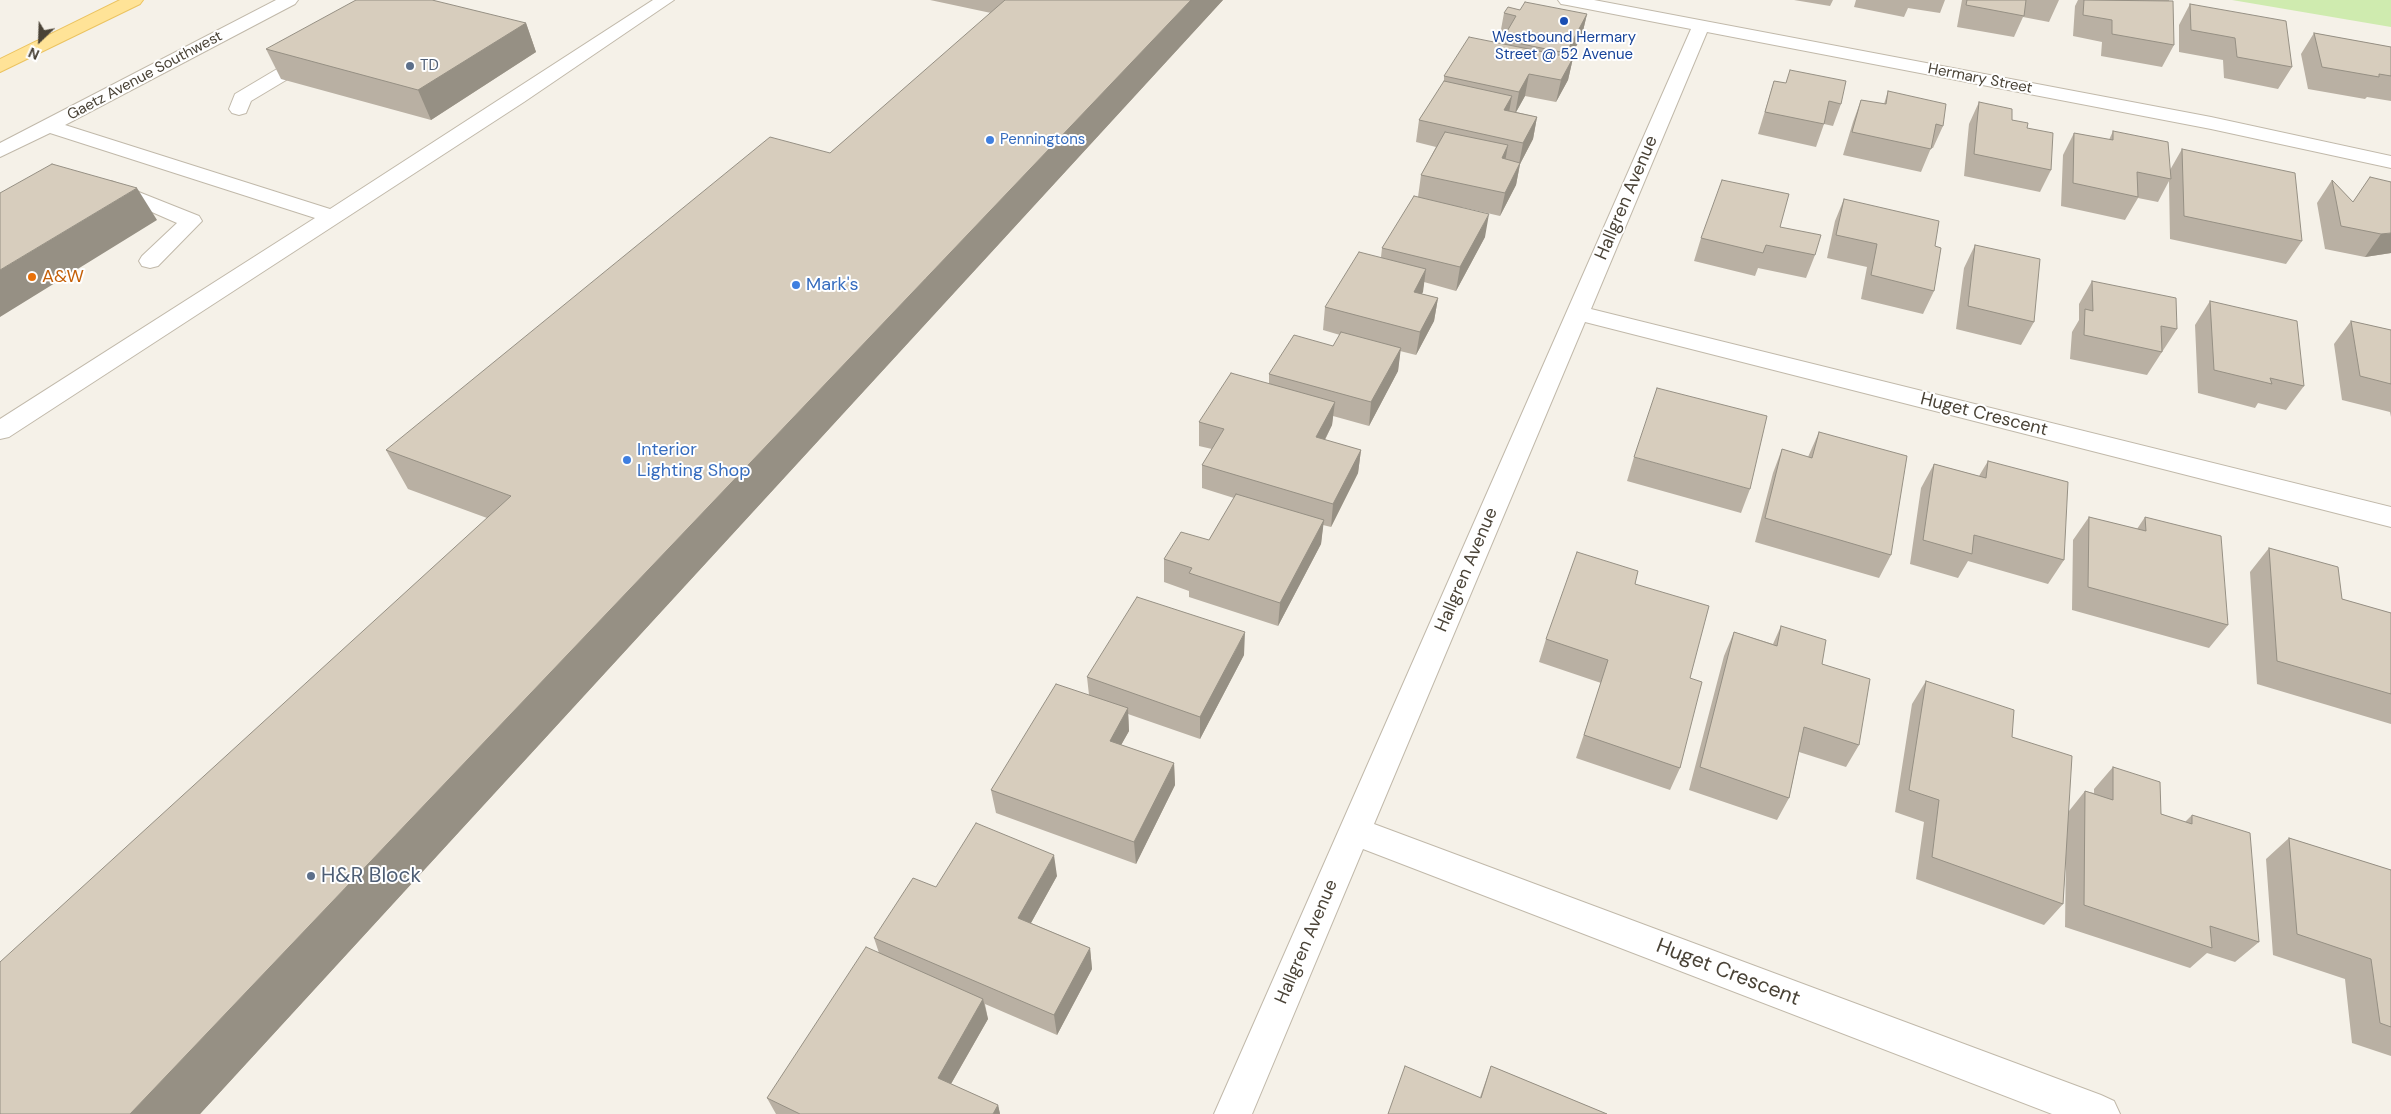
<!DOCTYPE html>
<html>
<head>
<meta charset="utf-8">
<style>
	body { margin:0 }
	#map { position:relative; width:2391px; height:1114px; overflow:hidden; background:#f5f1e8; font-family:"DM Sans",sans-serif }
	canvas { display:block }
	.north { position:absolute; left:15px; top:15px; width:50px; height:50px; -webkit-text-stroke:4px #fff; paint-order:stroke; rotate:204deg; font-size:14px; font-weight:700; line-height:20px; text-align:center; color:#494236 }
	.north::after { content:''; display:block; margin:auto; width:18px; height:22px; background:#494236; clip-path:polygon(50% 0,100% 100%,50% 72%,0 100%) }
</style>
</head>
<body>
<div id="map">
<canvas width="2391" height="1114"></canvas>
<div class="north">N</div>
</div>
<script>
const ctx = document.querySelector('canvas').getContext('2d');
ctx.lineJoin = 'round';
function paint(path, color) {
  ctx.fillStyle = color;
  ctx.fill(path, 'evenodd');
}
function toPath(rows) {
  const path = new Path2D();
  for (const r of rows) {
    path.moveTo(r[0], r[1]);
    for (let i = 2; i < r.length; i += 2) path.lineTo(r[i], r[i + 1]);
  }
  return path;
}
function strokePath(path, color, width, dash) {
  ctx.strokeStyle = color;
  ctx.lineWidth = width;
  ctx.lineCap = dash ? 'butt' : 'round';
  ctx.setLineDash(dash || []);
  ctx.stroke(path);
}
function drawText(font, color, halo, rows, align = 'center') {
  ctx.font = font + ' "DM Sans",sans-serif';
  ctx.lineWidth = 4;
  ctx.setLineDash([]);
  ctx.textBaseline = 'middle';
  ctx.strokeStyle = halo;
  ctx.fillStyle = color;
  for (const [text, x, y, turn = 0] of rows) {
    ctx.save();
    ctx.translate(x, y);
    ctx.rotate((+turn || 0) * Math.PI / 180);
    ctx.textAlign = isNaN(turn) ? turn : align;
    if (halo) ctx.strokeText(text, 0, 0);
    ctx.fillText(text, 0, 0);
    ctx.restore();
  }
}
const green = toPath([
	[2232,0,2391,0,2391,27]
]);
const minor = toPath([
	[276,0,298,0,295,4,65,125,330,209,653,0,674,0,524,102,9,437,0,439,0,419,315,218,50,133,0,157,0,143,276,0],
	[1558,0,1594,0,2211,117,2391,156,2391,168,2211,129,1707,32,1591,309,2391,507,2391,527,1585,322,1374,824,2101,1095,2114,1101,2120,1114,2052,1114,1363,849,1252,1114,1214,1114,1691,29,1567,5,1561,4,1558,0],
	[311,51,318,53,320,57,318,61,251,101,246,113,239,115,232,113,229,109,235,94,304,53,311,51],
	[111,181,199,216,202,221,158,266,150,268,142,266,139,261,142,256,177,223,104,191,101,187,104,183,111,181]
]);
const major = toPath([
	[120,0,143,0,140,4,0,72,0,59,120,0]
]);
const wall = toPath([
	[930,0,1223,0,200,1114,0,1114,487,518,408,489,386,450,830,153,991,13],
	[1794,0,1833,0,1830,6],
	[1856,0,1945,0,1940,13,1908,8,1904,17,1854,7],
	[1962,0,2059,0,2049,22,2023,17,2014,37,1957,27],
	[2078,0,2169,0,2174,45,2162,67,2101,56,2102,42,2073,36,2075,6],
	[2190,4,2292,67,2278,89,2224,78,2223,60,2179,52,2179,25],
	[1520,10,1587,14,1582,35,1571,57,1573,58,1568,80,1556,102,1525,96,1516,112,1537,117,1533,139,1520,164,1516,185,1500,216,1461,207,1485,237,1456,291,1424,282,1422,294,1438,298,1434,321,1416,355,1400,351,1398,371,1369,426,1333,416,1332,425,1325,440,1361,450,1358,473,1331,527,1323,525,1321,544,1278,626,1189,597,1189,591,1164,582,1164,559,1209,540,1234,498,1202,488,1202,465,1212,449,1199,446,1199,422,1269,383,1269,374,1333,346,1340,335,1323,330,1325,307,1381,257,1382,248,1418,197,1421,175,1436,147,1416,142,1419,120,1444,82,1444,76,1501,44,1502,40,1505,36,1500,35,1504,13],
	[526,23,536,52,431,120,281,79,266,49],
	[2314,33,2391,47,2391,101,2367,97,2365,99,2308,89,2301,54],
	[1774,81,1785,83,1841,104,1833,126,1824,124,1816,147,1758,134],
	[1888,91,1943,126,1933,148,1931,148,1921,172,1843,155,1853,122,1861,100,1884,104],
	[1979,102,2027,128,2051,170,2040,192,1964,176,1969,124],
	[2113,131,2170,170,2182,149,2302,241,2286,264,2170,239,2169,181,2158,202,2138,198,2125,220,2061,206,2063,155,2074,133,2109,140],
	[2370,177,2391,253,2365,257,2325,249,2317,203,2332,180,2353,202],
	[1844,199,1935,246,1934,291,1923,314,1861,299,1867,267,1827,258,1835,221],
	[1780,227,1815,255,1806,278,1758,268,1755,276,1694,261,1701,238],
	[1975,245,2034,322,2021,345,1956,329,1964,268],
	[2092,281,2177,329,2147,375,2070,359,2072,332,2079,320,2079,304],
	[2210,301,2304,386,2286,410,2258,403,2255,408,2198,393,2195,325],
	[2351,321,2391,330,2391,417,2390,412,2342,400,2334,344],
	[1819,432,1891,555,1879,578,1755,542,1773,473,1782,449,1808,457],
	[1634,457,1750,489,1741,513,1627,481],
	[1988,461,2064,560,2048,584,1968,561,1958,578,1910,564,1921,488,1934,464,1979,476],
	[2089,517,2137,529,2145,517,2228,625,2209,648,2072,610,2073,540],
	[2269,548,2342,599,2391,613,2391,724,2257,684,2250,572],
	[1635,584,1690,678,1680,768,1670,790,1576,758,1601,683,1539,662,1546,639],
	[1781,626,1822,664,1859,745,1846,767,1799,752,1789,798,1777,820,1689,790,1724,656,1734,632,1773,644],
	[1244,655,1200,739,1128,714,1129,731,1121,745,1174,763,1175,785,1136,864,996,813,991,790,1089,695,1087,677],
	[1926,681,2012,737,2069,811,2085,791,2094,793,2094,789,2113,767,2161,814,2185,822,2192,815,2259,942,2235,962,2207,953,2190,968,2065,927,2066,856,2063,904,2044,925,1916,879,1924,822,1895,812,1912,704],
	[2289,838,2391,870,2391,1056,2352,1043,2345,979,2273,955,2266,859],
	[1057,876,1031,923,1090,948,1092,969,1057,1035,985,1004,988,1019,951,1084,998,1105,1000,1114,776,1114,767,1098,879,953,874,938,936,887],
	[1491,1066,1607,1114,1480,1097]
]);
const shadedWall = toPath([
	[1191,0,1223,0,200,1114,130,1114],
	[1587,14,1582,35,1561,75,1566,53],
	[526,23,536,52,431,120,418,90],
	[1573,58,1568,80,1556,102,1561,80],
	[1529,74,1525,96,1515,114,1519,92],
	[1512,96,1508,118,1504,110],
	[1537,117,1533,139,1520,164,1516,185,1500,216,1505,193,1519,164,1523,143],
	[1508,145,1504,168,1502,158],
	[137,188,157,220,0,317,0,270],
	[1489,214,1485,237,1456,291,1460,267],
	[2391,233,2391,253,2365,257,2381,234],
	[1426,269,1423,292,1410,315,1414,292],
	[1438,298,1434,321,1416,355,1420,332],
	[1401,348,1398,371,1369,426,1371,402],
	[1335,402,1332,425,1314,461,1316,437],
	[1361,450,1358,473,1331,527,1333,504],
	[1324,520,1321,544,1278,626,1280,603],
	[1245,632,1244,655,1200,739,1200,717],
	[1128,708,1129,731,1111,763,1110,741],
	[1174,763,1175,785,1136,864,1134,842],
	[1054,855,1057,876,1022,939,1018,918],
	[1090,948,1092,969,1057,1035,1054,1015],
	[983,999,988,1019,944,1096,938,1078],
	[998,1105,1000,1114,993,1114]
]);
const building = toPath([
	[356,0,432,0,526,23,418,90,266,49,356,0],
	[1005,0,1191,0,130,1114,0,1114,0,962,511,496,386,450,770,137,830,153,1005,0],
	[1967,0,2026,0,2024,16,1966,5,1967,0],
	[2084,0,2173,1,2174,45,2112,34,2112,20,2083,15,2084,0],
	[1525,2,1587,14,1566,53,1502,40,1516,16,1504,13,1508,7,1520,10,1525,2],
	[2190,4,2286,21,2292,67,2237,57,2235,38,2191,30,2190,4],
	[2314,33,2391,47,2391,76,2379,74,2379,77,2322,67,2314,33],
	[1469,37,1573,58,1561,80,1529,74,1519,92,1444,76,1469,37],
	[1790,70,1846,81,1841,104,1829,101,1824,124,1765,112,1774,81,1786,83,1790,70],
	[1444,81,1512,96,1504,110,1537,117,1523,143,1419,120,1444,81],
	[1888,91,1946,104,1943,126,1936,124,1931,149,1852,132,1861,100,1886,104,1888,91],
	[1979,102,2012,109,2012,120,2028,123,2027,128,2053,133,2051,170,1974,154,1979,102],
	[2113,131,2168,142,2171,179,2137,172,2138,197,2073,183,2074,133,2113,140,2113,131],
	[1445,132,1508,145,1502,158,1520,163,1505,193,1421,175,1445,132],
	[2182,149,2295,173,2302,241,2184,216,2182,149],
	[52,164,137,188,0,270,0,193,52,164],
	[2370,177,2391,182,2391,233,2381,234,2341,226,2332,180,2353,202,2370,177],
	[1722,180,1789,194,1780,227,1821,235,1815,255,1766,245,1763,253,1701,238,1722,180],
	[1414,196,1489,214,1460,267,1382,248,1414,196],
	[1844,199,1939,221,1935,246,1941,248,1934,291,1871,275,1877,244,1836,235,1844,199],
	[1975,245,2040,259,2034,322,1968,306,1975,245],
	[1359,252,1426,269,1414,292,1438,298,1420,332,1325,307,1359,252],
	[2092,281,2176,298,2177,329,2161,326,2162,352,2084,335,2085,309,2093,311,2092,281],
	[2210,301,2297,321,2304,386,2270,378,2272,384,2214,370,2210,301],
	[2351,321,2391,330,2391,384,2360,376,2351,321],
	[1341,332,1401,348,1371,402,1269,374,1294,335,1333,346,1341,332],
	[1231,373,1335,402,1316,437,1361,450,1333,504,1202,465,1224,429,1199,422,1231,373],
	[1657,388,1767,416,1750,489,1634,457,1657,388],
	[1819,432,1907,456,1891,555,1765,518,1782,449,1812,458,1819,432],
	[1988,461,2068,482,2064,560,1974,535,1972,554,1923,540,1934,464,1986,478,1988,461],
	[1236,494,1324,520,1280,603,1189,573,1192,568,1164,559,1181,532,1209,540,1236,494],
	[2089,517,2146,531,2145,517,2221,536,2228,625,2088,587,2089,517],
	[2269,548,2338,567,2342,599,2391,613,2391,694,2277,661,2269,548],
	[1577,552,1638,571,1635,584,1709,606,1690,678,1702,682,1680,768,1584,735,1608,660,1546,639,1577,552],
	[1137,597,1245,632,1200,717,1087,677,1137,597],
	[1781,626,1826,640,1822,664,1870,679,1859,745,1804,727,1789,798,1700,767,1734,632,1777,646,1781,626],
	[1926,681,2014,710,2012,737,2072,756,2063,904,1932,857,1939,800,1909,790,1926,681],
	[1056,684,1128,708,1110,741,1174,763,1134,842,991,790,1056,684],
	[2113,767,2160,782,2161,814,2192,824,2192,815,2250,833,2259,942,2210,926,2212,948,2084,905,2085,791,2113,800,2113,767],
	[976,823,1054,855,1018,918,1090,948,1054,1015,874,938,913,878,936,887,976,823],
	[2289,838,2391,870,2391,1027,2380,1023,2371,959,2297,934,2289,838],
	[866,947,983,999,938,1078,998,1105,993,1114,800,1114,767,1098,866,947],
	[1405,1066,1481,1098,1491,1066,1607,1114,1388,1114,1405,1066]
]);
const markers = [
	[1564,21,5,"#1a4fb4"],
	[410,66,5,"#5c6f8a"],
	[990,140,5,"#3f7fe0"],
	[32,277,5,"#e8710a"],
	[796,285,5,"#3f7fe0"],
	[627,460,5,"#3f7fe0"],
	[311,876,5,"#5c6f8a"]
];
const farTransitnames = [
	["Westbound Hermary",1564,38],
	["Street @ 52 Avenue",1564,55]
];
const farServicenames = [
	["TD",420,66]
];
const farStreetnames = [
	["Gaetz Avenue Southwest",145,76,-28],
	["Hermary Street",1980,79,11]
];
const farShopnames = [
	["Penningtons",1000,140]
];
const streetNames = [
	["Hallgren Avenue",1627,198,-67],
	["Huget Crescent",1984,415,14],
	["Hallgren Avenue",1467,570,-67],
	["Hallgren Avenue",1307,942,-67]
];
const foodNames = [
	["A&W",42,277]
];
const shopNames = [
	["Mark's",806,285],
	["Interior",637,450],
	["Lighting Shop",637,471]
];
const nearServicenames = [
	["H&R Block",321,876]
];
const nearStreetnames = [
	["Huget Crescent",1728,973,21]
];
paint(green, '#cfebaf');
strokePath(minor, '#c1b9aa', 2);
strokePath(major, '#ebc360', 2);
paint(minor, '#fff');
paint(major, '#ffe397');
paint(wall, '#b9b0a3');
paint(shadedWall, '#969084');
paint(building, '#d7cdbd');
strokePath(building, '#969084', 1);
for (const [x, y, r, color] of markers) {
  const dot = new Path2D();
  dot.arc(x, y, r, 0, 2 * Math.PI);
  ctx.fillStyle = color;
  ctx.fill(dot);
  strokePath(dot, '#fff', 2);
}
drawText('15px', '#164399', '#fff', farTransitnames);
drawText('15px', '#4e5e75', '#fff', farServicenames, 'left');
drawText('15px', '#494236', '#fff', farStreetnames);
drawText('15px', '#366cbe', '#fff', farShopnames, 'left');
drawText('18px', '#494236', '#fff', streetNames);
drawText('18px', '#c56008', '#fff', foodNames, 'left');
drawText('18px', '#366cbe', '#fff', shopNames, 'left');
drawText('21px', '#4e5e75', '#fff', nearServicenames, 'left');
drawText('21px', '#494236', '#fff', nearStreetnames);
</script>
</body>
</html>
